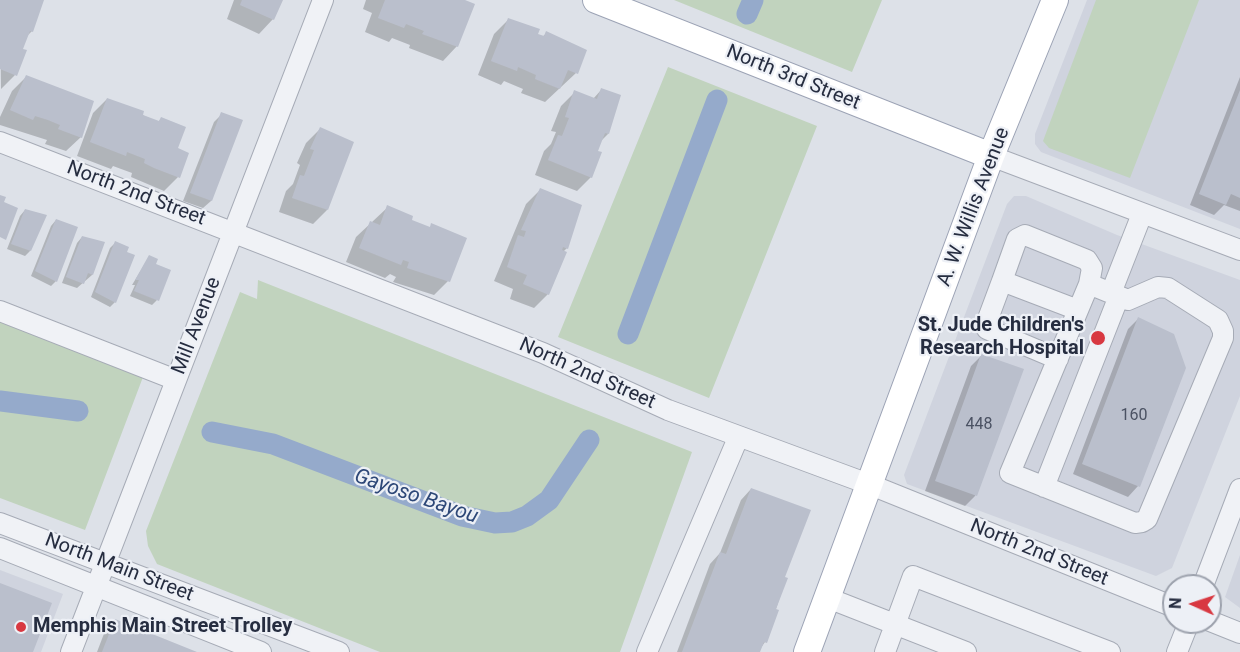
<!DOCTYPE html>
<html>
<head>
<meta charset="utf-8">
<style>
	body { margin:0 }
	#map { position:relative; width:1240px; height:652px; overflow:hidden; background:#dde1e8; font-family:Roboto,sans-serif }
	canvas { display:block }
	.north { position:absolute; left:1162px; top:574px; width:60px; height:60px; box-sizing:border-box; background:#edf0f6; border:2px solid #9da2ad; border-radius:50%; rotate:273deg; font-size:16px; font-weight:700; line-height:24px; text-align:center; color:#262d40 }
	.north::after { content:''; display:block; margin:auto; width:21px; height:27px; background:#d83841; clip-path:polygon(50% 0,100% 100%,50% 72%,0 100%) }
</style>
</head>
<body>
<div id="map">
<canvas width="1240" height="652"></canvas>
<div class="north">N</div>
</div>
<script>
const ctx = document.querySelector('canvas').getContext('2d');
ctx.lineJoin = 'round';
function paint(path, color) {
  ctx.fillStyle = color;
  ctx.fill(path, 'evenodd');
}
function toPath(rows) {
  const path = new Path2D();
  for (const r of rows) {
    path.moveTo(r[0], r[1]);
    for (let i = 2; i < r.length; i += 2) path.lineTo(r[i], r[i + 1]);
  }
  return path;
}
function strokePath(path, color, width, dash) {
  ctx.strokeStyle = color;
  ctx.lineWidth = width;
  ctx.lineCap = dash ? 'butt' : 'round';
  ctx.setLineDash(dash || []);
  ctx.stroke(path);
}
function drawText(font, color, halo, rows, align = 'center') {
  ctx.font = font + ' Roboto,sans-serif';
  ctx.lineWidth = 4.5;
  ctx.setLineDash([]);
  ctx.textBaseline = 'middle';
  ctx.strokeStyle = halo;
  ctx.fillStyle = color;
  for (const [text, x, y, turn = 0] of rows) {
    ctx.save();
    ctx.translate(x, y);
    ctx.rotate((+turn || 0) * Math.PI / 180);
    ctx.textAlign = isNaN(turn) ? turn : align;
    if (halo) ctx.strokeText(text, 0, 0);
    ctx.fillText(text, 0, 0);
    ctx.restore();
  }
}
const built = toPath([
	[1087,0,1240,0,1240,229,1041,152,1035,144,1035,134],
	[1014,196,1026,196,1117,235,1240,280,1240,396,1172,568,1156,576,907,484,904,475,1007,204],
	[1240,555,1240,608,1225,597],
	[0,570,63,594,41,652,0,652]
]);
const green = toPath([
	[674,0,882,0,852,72],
	[1096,0,1199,0,1130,178,1049,148,1043,141],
	[668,67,817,126,709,398,558,337],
	[258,280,692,452,620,652,380,652,157,564,148,546,146,531,240,292,257,299],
	[0,322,143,377,85,530,0,498]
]);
const shadow = toPath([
	[0,0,43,0,32,31,26,37,15,75,1,89],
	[234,0,282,0,273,19,259,34,227,19],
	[366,0,461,0,457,46,443,61,409,48,410,45,392,38,389,42,365,32,372,13,363,9],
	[509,19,542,37,547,33,576,73,545,102,521,93,523,89,504,81,501,85,478,75,494,34],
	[26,77,81,137,66,151,45,144,47,140,0,125,0,117,12,91],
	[1240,77,1240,211,1224,205,1214,215,1190,205],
	[602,89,608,134,600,142,591,177,577,191,535,175,544,151,551,144,556,132,551,131,561,106,575,92,593,99],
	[107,99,158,122,161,119,176,149,178,177,164,191,131,177,132,173,113,166,111,169,77,156,93,113],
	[222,114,241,121,211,201,203,208,183,201,214,122],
	[320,129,327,210,313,224,279,212,286,191,293,184,300,165,297,163,306,143],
	[540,190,567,248,563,252,548,294,534,308,510,299,513,289,494,281,526,204],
	[388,207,410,221,429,228,432,225,448,281,434,295,393,282,396,277,390,274,385,278,346,262,356,237],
	[25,210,30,251,25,256,7,249,20,216],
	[56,220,56,281,51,286,31,276,51,226],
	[82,237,103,243,92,275,77,288,62,283,77,243],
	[115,243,115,302,110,307,91,297,110,248],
	[149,257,157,300,152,305,130,296,135,285,132,285],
	[1138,319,1138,486,1128,497,1073,474,1128,329],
	[982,355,1022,370,975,496,965,506,925,491,971,366],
	[751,489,783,578,786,579,765,642,758,652,677,652,710,564,720,553,741,500],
	[115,621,193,652,97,652,105,631]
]);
const canal = toPath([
	[747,14,753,0],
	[628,334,717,100],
	[0,401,78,411],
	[212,432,273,444,462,516,495,523,512,522,527,516,549,500,589,440]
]);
const building = toPath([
	[0,0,44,0,33,32,30,31,23,49,27,50,17,76,0,69],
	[242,0,283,0,274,20,240,5],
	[385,0,465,0,475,4,458,47,422,34,424,31,406,24,404,28,378,18],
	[508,18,540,29,538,34,544,36,546,31,587,50,578,74,568,70,560,89,535,79,536,75,518,67,517,71,491,61],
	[26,75,94,101,82,138,58,129,60,125,48,120,35,116,33,120,10,110],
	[601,88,621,95,609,134,605,133,598,151,602,152,592,178,548,160,558,135,562,136,569,118,565,117,574,90,597,99],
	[1240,90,1240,198,1231,194,1226,205,1199,194],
	[107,98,144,111,143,115,159,121,161,117,186,127,178,148,189,153,180,178,154,168,144,163,145,159,127,152,126,156,90,142],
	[221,112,243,120,212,201,190,193],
	[320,127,354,142,328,210,292,198,300,175,304,176,314,150,310,149],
	[540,188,582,205,568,249,563,247,562,250,567,252,549,295,523,284,527,275,507,267,518,235,524,237,526,231,521,230],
	[0,195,6,197,4,202,18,208,6,240,0,237],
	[387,205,413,216,412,220,430,227,431,223,467,238,450,282,407,268,409,262,403,260,401,265,359,248,370,221,380,225],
	[25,209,47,215,31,251,11,244],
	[56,219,78,227,57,282,35,271],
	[82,236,105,242,93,275,88,273,84,284,66,277],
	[115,241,129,247,127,252,135,255,116,303,95,292],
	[149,255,158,259,156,264,171,270,159,301,134,291,139,280,135,280],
	[1138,317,1174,334,1186,368,1140,487,1082,464],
	[981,354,1024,369,977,496,935,481],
	[751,488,811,510,785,577,788,578,776,609,779,610,767,643,764,642,760,652,682,652,720,552,726,554],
	[0,583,52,603,33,652,0,652],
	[115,619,197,652,102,652]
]);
const minor = toPath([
	[0,142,543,353,668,410,871,485,1174,607],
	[991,156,1240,250],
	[1002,281,1017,239,1025,235,1087,260,1092,268,1089,284],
	[1089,284,1128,300,1158,287,1168,288,1218,320,1223,331,1223,338,1147,519,1142,522,1135,523,1010,473,1089,284],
	[1111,293,1142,214],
	[0,311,176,380],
	[1058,359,987,329,986,324,1002,281,1078,310],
	[1044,487,1119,296],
	[0,523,339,652],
	[0,548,261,652],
	[1203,586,1240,489],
	[828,598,966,652],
	[1210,621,1240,633],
	[71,652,323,0],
	[647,652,738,438],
	[885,652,913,576,1110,652],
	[1177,652,1189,622]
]);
const major = toPath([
	[596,0,991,156],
	[807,652,991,156,1055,0]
]);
const markers = [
	[1098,338,8,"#d83841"],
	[21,627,6,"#d83841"]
];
const numberNames = [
	["160",1134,416],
	["448",979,425]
];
const streetNames = [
	["North 3rd Street",793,78,22],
	["North 2nd Street",136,194,21],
	["A. W. Willis Avenue",974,207,-69],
	["Mill Avenue",197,326,-69],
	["North 2nd Street",587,374,24],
	["North 2nd Street",1039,553,22],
	["North Main Street",119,568,21]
];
const poiNames = [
	["St. Jude Children's",1084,326],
	["Research Hospital",1084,349],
	["Memphis Main Street Trolley",33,627,"left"]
];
const waterNames = [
	["Gayoso Bayou",416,497,19]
];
paint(built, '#cfd3de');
paint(green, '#c1d3be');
paint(shadow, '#0003');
strokePath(canal, '#95aacb', 21);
paint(building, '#babfcc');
strokePath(minor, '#a6abb6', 22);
strokePath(major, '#9ca3b5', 28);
strokePath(minor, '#f0f2f6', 20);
strokePath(major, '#fff', 26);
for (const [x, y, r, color] of markers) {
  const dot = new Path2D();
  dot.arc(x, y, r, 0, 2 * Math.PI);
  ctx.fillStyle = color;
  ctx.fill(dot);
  strokePath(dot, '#edf0f6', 2);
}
drawText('16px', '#4b5263', null, numberNames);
drawText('20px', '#262d40', '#edf0f6', streetNames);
drawText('bold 20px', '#262d40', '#edf0f6', poiNames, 'right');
drawText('italic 21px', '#2d4777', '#edf0f6', waterNames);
</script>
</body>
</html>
